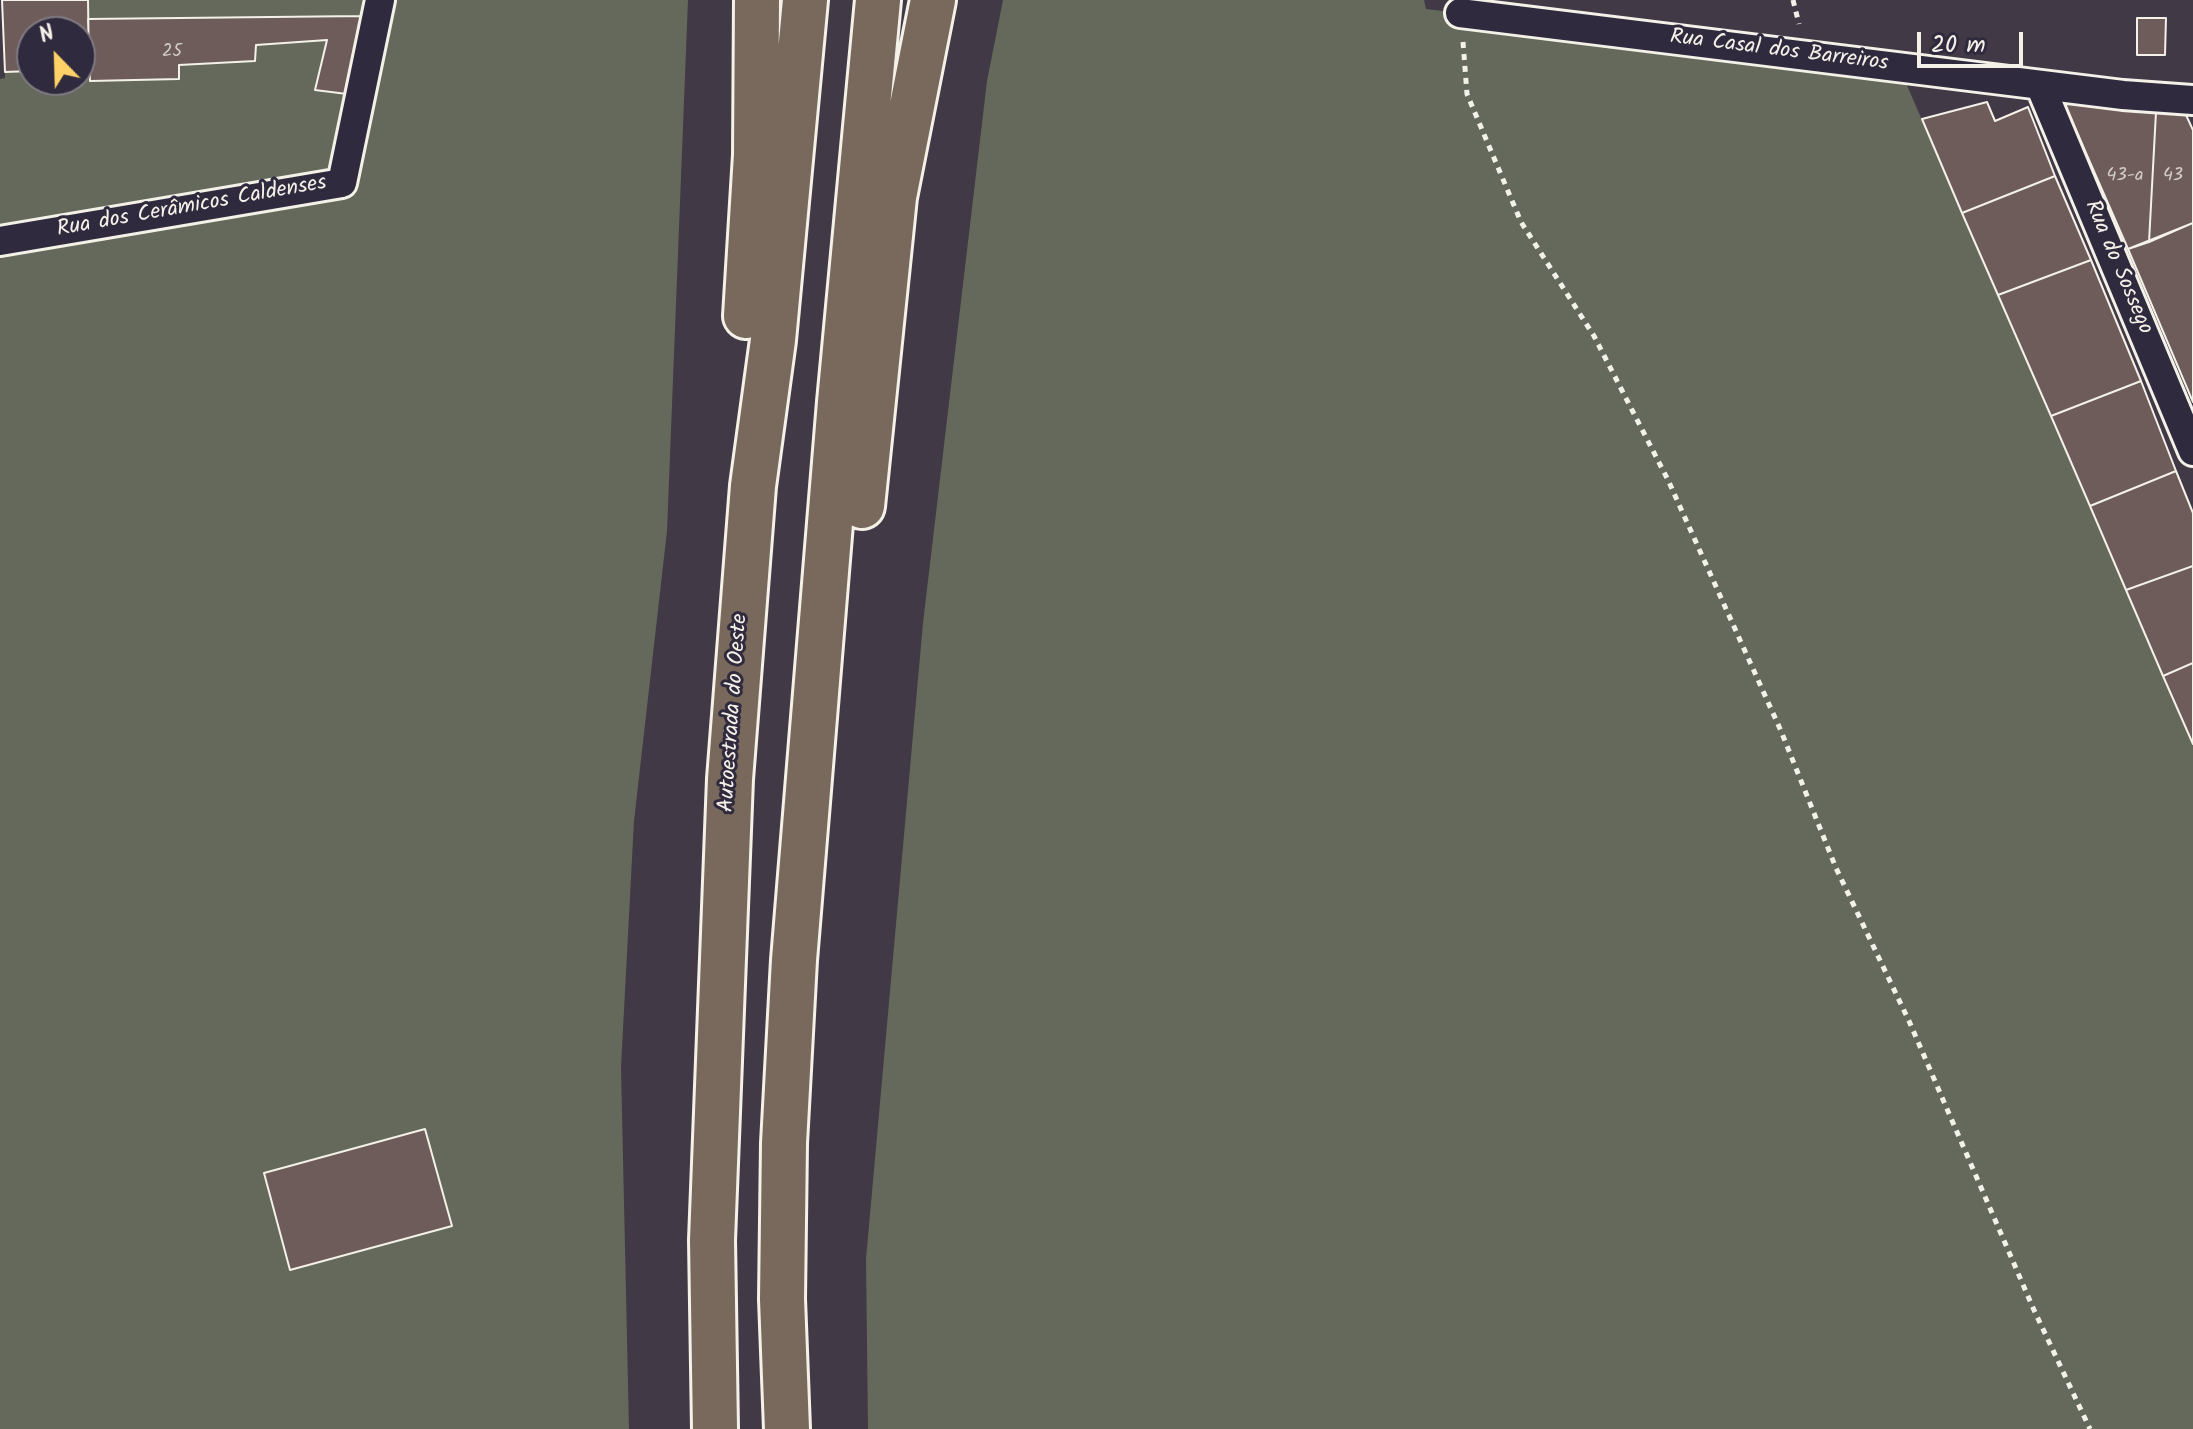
<!DOCTYPE html>
<html>
<head>
<meta charset="utf-8">
<style>
	body { margin:0 }
	#map { position:relative; width:2193px; height:1429px; overflow:hidden; background:#423946; font-family:Kalam,sans-serif }
	canvas { display:block }
	.north { position:absolute; left:16px; top:16px; width:80px; height:80px; box-sizing:border-box; background:#2f2a3d; border:2px solid #7e7a81; border-radius:50%; rotate:337deg; font-size:22px; font-weight:700; line-height:32px; text-align:center; color:#f4f1e8 }
	.north::after { content:''; display:block; margin:auto; width:28px; height:36px; background:#ffd166; clip-path:polygon(50% 0,100% 100%,50% 72%,0 100%) }
	.scale { position:absolute; left:1917px; top:32px; width:106px; height:36px; box-sizing:border-box; border:4px solid #f4f1e8; border-top:0; padding-left:10px; font-size:24px; line-height:28px; white-space:nowrap; color:#f4f1e8; -webkit-text-stroke:6px #2f2a3d; paint-order:stroke }
</style>
</head>
<body>
<div id="map">
<canvas width="2193" height="1429"></canvas>
<div class="north">N</div>
<div class="scale">20 m</div>
</div>
<script>
const ctx = document.querySelector('canvas').getContext('2d');
ctx.lineJoin = 'round';
function paint(path, color) {
  ctx.fillStyle = color;
  ctx.fill(path, 'evenodd');
}
function toPath(rows) {
  const path = new Path2D();
  for (const r of rows) {
    path.moveTo(r[0], r[1]);
    for (let i = 2; i < r.length; i += 2) path.lineTo(r[i], r[i + 1]);
  }
  return path;
}
function strokePath(path, color, width, dash) {
  ctx.strokeStyle = color;
  ctx.lineWidth = width;
  ctx.lineCap = dash ? 'butt' : 'round';
  ctx.setLineDash(dash || []);
  ctx.stroke(path);
}
function drawText(font, color, halo, rows, align = 'center') {
  ctx.font = font + ' Kalam,sans-serif';
  ctx.lineWidth = 6;
  ctx.setLineDash([]);
  ctx.textBaseline = 'middle';
  ctx.strokeStyle = halo;
  ctx.fillStyle = color;
  for (const [text, x, y, turn = 0] of rows) {
    ctx.save();
    ctx.translate(x, y);
    ctx.rotate((+turn || 0) * Math.PI / 180);
    ctx.textAlign = isNaN(turn) ? turn : align;
    if (halo) ctx.strokeText(text, 0, 0);
    ctx.fillText(text, 0, 0);
    ctx.restore();
  }
}
const green = toPath([
	[88,0,688,0,667,531,634,821,621,1067,629,1429,0,1429,0,79,5,78,5,72,32,71,32,80,80,80,80,69,89,68],
	[1003,0,1424,0,1426,9,1899,67,2193,745,2193,1429,868,1429,866,1259,923,623,987,81]
]);
const building = toPath([
	[2,0,88,0,89,68,80,69,80,32,32,32,32,71,5,72,2,0],
	[362,16,347,94,315,90,327,40,256,45,255,61,179,65,179,79,90,81,88,19,362,16],
	[2137,18,2166,18,2165,55,2137,55,2137,18],
	[1987,102,1995,121,2028,107,2055,176,1962,213,1922,119,1987,102],
	[2064,103,2156,112,2149,242,2128,249,2064,103],
	[2156,112,2186,115,2193,130,2193,223,2149,242,2156,112],
	[2055,176,2091,260,1998,295,1962,213,2055,176],
	[2193,223,2193,402,2128,249,2193,223],
	[2091,260,2141,381,2051,416,1998,295,2091,260],
	[2141,381,2176,471,2090,506,2051,416,2141,381],
	[2176,471,2193,513,2193,566,2126,590,2090,506,2176,471],
	[2193,566,2193,663,2163,676,2126,590,2193,566],
	[2193,663,2193,744,2163,676,2193,663],
	[425,1129,452,1226,290,1270,264,1173,425,1129]
]);
const path = toPath([
	[1793,0,1799,24],
	[1463,42,1467,94,1521,222,1594,336,1668,480,1781,731,1836,868,1909,1021,2034,1310,2090,1429]
]);
const street = toPath([
	[1460,13,2123,95,2193,100],
	[2040,85,2193,451],
	[0,241,342,183,380,0]
]);
const highway = toPath([
	[746,316,756,155,757,0],
	[862,506,894,197,933,0],
	[715,1429,712,1240,730,779,753,486,773,340,805,0],
	[787,1429,782,1299,784,1143,794,960,840,402,878,0]
]);
const numberNames = [
	["25",172,53],
	["43-a",2125,177],
	["43",2173,177]
];
const streetNames = [
	["Rua Casal dos Barreiros",1779,52,7],
	["Rua dos Cerâmicos Caldenses",192,208,-10],
	["Rua do Sossego",2117,268,67],
	["Autoestrada do Oeste",735,713,-86]
];
paint(green, '#64695b');
paint(building, '#6e5c5b');
strokePath(building, '#f4f1e8', 2);
strokePath(street, '#f4f1e8', 34);
strokePath(highway, '#f4f1e8', 50);
strokePath(path, '#f4f1e8', 5, [6, 6]);
strokePath(street, '#2f2a3d', 28);
strokePath(highway, '#78695c', 44);
drawText('18px', '#d2ccc5', null, numberNames);
drawText('22px', '#f4f1e8', '#2f2a3d', streetNames);
</script>
</body>
</html>
